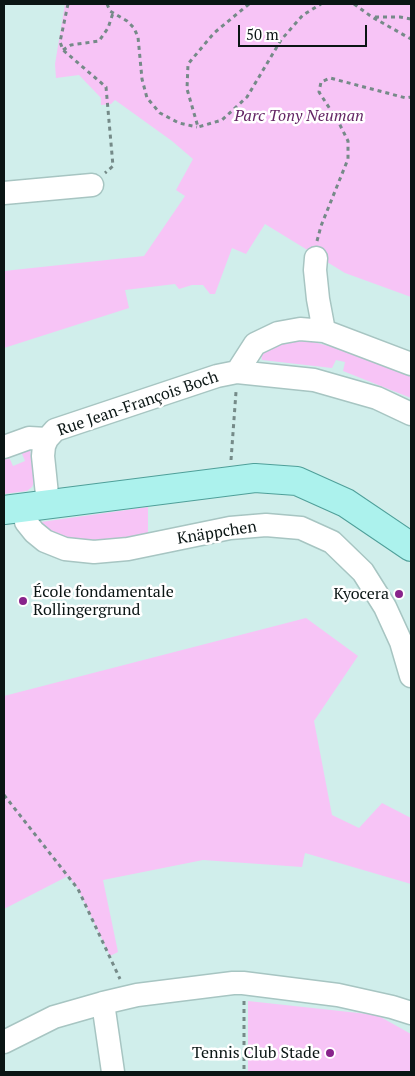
<!DOCTYPE html>
<html>
<head>
<meta charset="utf-8">
<style>
	body { margin:0 }
	#map { position:relative; width:415px; height:1076px; overflow:hidden; background:#d0eeeb; font-family:"PT Serif",serif }
	canvas { display:block }
	.frame { position:absolute; inset:0; border:5px solid #0a1514; pointer-events:none }
	.scale { position:absolute; left:238px; top:25px; width:129px; height:22px; box-sizing:border-box; border:2px solid #0a1514; border-top:0; padding-left:6px; font-size:15px; line-height:18px; white-space:nowrap; color:#0a1514; -webkit-text-stroke:4px #fff; paint-order:stroke }
</style>
</head>
<body>
<div id="map">
<canvas width="415" height="1076"></canvas>
<div class="frame"></div>
<div class="scale">50 m</div>
</div>
<script>
const ctx = document.querySelector('canvas').getContext('2d');
ctx.lineJoin = 'round';
function paint(path, color) {
  ctx.fillStyle = color;
  ctx.fill(path, 'evenodd');
}
function toPath(rows) {
  const path = new Path2D();
  for (const r of rows) {
    path.moveTo(r[0], r[1]);
    for (let i = 2; i < r.length; i += 2) path.lineTo(r[i], r[i + 1]);
  }
  return path;
}
function strokePath(path, color, width, dash) {
  ctx.strokeStyle = color;
  ctx.lineWidth = width;
  ctx.lineCap = dash ? 'butt' : 'round';
  ctx.setLineDash(dash || []);
  ctx.stroke(path);
}
function drawText(font, color, halo, rows, align = 'center') {
  ctx.font = font + ' "PT Serif",serif';
  ctx.lineWidth = 5;
  ctx.setLineDash([]);
  ctx.textBaseline = 'middle';
  ctx.strokeStyle = halo;
  ctx.fillStyle = color;
  for (const [text, x, y, turn = 0] of rows) {
    ctx.save();
    ctx.translate(x, y);
    ctx.rotate((+turn || 0) * Math.PI / 180);
    ctx.textAlign = isNaN(turn) ? turn : align;
    if (halo) ctx.strokeText(text, 0, 0);
    ctx.fillText(text, 0, 0);
    ctx.restore();
  }
}
const green = toPath([
	[65,4,411,4,411,297,345,273,265,224,246,254,232,248,215,294,210,294,203,285,192,285,179,289,175,284,125,290,129,308,4,348,4,271,144,256,185,196,176,190,193,159,172,141,115,100,111,104,101,105,101,98,79,75,56,78,55,64],
	[302,339,340,349,411,377,411,398,343,371,345,362,336,360,332,368,262,360,261,353,285,342],
	[20,449,30,449,34,482,32,487,27,491,4,494,4,468,5,467,4,456,8,455,13,466,25,461],
	[148,507,148,540,66,545,34,523],
	[306,618,358,656,314,721,332,815,359,828,382,803,411,818,411,884,305,853,302,867,203,860,103,880,118,952,110,956,78,889,68,876,4,909,4,696],
	[248,1001,377,1015,411,1034,411,1072,248,1072]
]);
const path = toPath([
	[68,4,60,42,63,50,106,87,113,166,105,173],
	[107,4,110,11,127,21,134,28,138,37,142,79,147,98,160,113,179,123,197,127],
	[249,4,214,33,188,64,187,89,198,127,222,120,247,97,281,40,303,15,321,4],
	[354,4,372,17,411,39],
	[375,17,400,17,411,19],
	[63,50,71,45,99,41,108,28,113,13],
	[317,241,321,226,348,159,348,141,339,123,319,92,321,82,330,78,406,98,411,97],
	[231,460,236,392],
	[4,795,78,889,120,979],
	[244,1001,244,1072]
]);
const minor = toPath([
	[4,193,92,185],
	[316,258,315,270,318,299,324,331],
	[237,372,255,344,278,333,300,329,324,331,411,364],
	[4,447,29,438,47,439],
	[48,504,43,456,44,446,47,439,55,430,217,376,237,372,314,380,377,398,411,414],
	[24,508,26,522,34,532,45,541,65,549,94,552,128,549,230,528,266,525,301,528,332,542,363,572,385,607,401,642,411,676],
	[103,1003,113,1072],
	[4,1042,54,1017,103,1003,137,995,233,983,243,983,338,995,392,1007,411,1013]
]);
const major = toPath([
	[4,510,255,478,297,481,346,503,411,547]
]);
const markers = [
	[399,594,5,"#88238b"],
	[23,601,5,"#88238b"],
	[330,1053,5,"#88238b"]
];
const parkNames = [
	["Parc Tony Neuman",299,116]
];
const streetNames = [
	["Rue Jean-François Boch",138,404,-19],
	["Knäppchen",217,533,-9]
];
const poiNames = [
	["École fondamentale",33,592,"left"],
	["Rollingergrund",33,610,"left"],
	["Kyocera",389,594],
	["Tennis Club Stade",320,1053]
];
paint(green, '#f7c4f6');
strokePath(minor, '#a7c5c2', 25);
strokePath(major, '#4f9f99', 30);
strokePath(path, '#758a88', 3, [4, 4]);
strokePath(minor, '#fff', 22);
strokePath(major, '#acf2ed', 28);
for (const [x, y, r, color] of markers) {
  const dot = new Path2D();
  dot.arc(x, y, r, 0, 2 * Math.PI);
  ctx.fillStyle = color;
  ctx.fill(dot);
  strokePath(dot, '#fff', 2);
}
drawText('italic 16px', '#642665', '#fff', parkNames);
drawText('16px', '#0a1514', '#fff', streetNames);
drawText('16px', '#0a1514', '#fff', poiNames, 'right');
</script>
</body>
</html>
